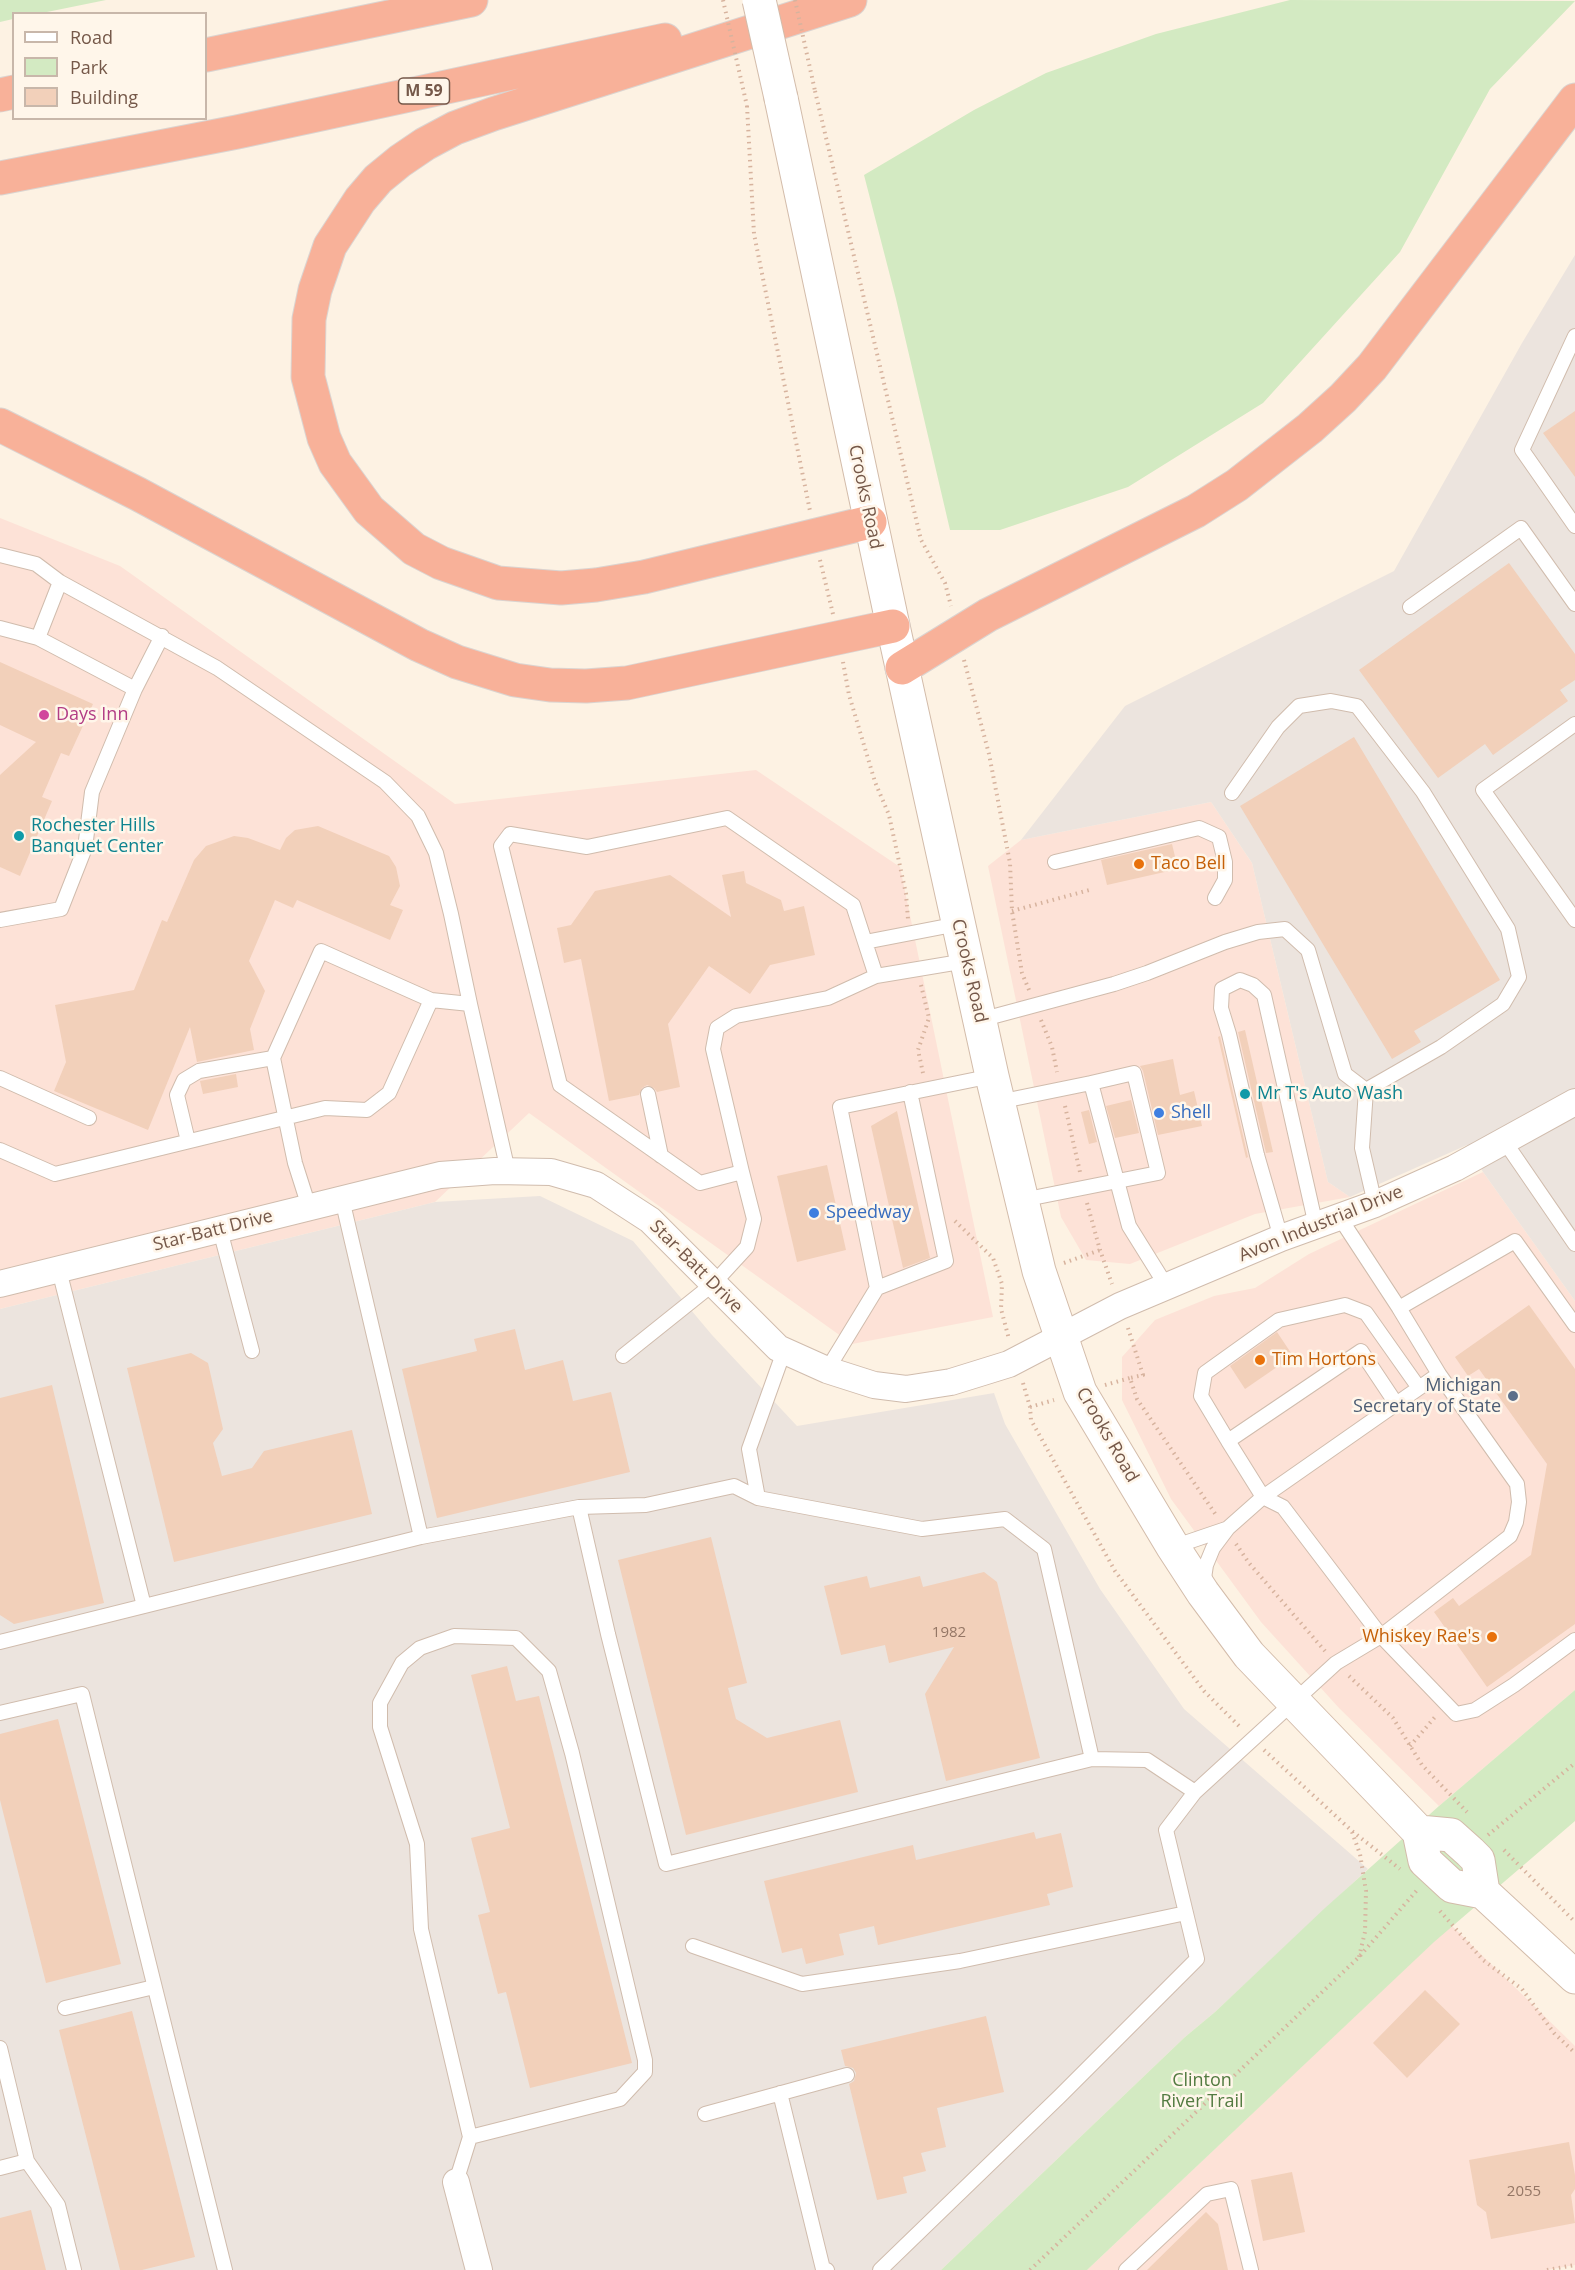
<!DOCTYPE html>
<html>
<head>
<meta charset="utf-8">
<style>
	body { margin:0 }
	#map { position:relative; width:1575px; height:2270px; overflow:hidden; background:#fdf2e3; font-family:"Open Sans",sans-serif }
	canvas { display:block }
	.legend { position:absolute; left:12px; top:12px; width:195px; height:108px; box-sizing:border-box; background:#fff6ea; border:2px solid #c8b7aa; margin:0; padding:8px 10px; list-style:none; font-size:18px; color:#755849 }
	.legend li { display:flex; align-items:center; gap:12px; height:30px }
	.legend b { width:30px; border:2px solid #c8b7aa }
</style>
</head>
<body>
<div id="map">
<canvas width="1575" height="2270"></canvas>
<ul class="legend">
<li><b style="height:8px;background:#fff"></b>Road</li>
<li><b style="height:16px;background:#d3eac2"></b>Park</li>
<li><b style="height:16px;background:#f2d0ba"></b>Building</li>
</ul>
</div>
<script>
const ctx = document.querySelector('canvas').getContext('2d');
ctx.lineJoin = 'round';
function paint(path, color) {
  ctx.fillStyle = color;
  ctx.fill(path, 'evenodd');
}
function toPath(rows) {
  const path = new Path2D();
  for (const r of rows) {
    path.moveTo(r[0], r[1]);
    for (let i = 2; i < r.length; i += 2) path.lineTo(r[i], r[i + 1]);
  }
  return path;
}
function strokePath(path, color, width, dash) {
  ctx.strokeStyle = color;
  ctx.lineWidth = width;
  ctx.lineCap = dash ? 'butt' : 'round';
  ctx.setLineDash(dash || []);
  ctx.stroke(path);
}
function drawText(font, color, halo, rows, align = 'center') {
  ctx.font = font + ' "Open Sans",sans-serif';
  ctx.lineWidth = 5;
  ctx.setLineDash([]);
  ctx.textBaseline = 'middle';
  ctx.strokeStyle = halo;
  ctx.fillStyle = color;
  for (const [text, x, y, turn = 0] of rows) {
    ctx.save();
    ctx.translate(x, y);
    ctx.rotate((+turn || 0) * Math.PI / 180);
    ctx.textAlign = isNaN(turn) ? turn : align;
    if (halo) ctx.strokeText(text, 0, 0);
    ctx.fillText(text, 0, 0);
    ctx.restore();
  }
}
const commercial = toPath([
	[0,518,120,566,455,804,756,770,900,867,993,1317,852,1344,529,1113,435,1202,0,1309],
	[1211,802,1252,863,1328,1182,1350,1197,1255,1214,1130,1264,1086,1260,1061,1217,988,866,1021,840],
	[1483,1172,1575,1301,1575,1690,1439,1806,1339,1708,1261,1622,1171,1499,1122,1400,1122,1357,1155,1320,1214,1296,1255,1288,1309,1254],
	[1451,1925,1575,2046,1575,2265,1547,2270,1087,2270]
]);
const industrial = toPath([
	[1575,255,1575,1301,1483,1172,1467,1145,1350,1197,1328,1182,1252,863,1211,802,1021,840,1125,706,1394,571,1522,343],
	[540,1196,633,1241,712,1335,797,1426,994,1393,1005,1424,1100,1589,1184,1709,1368,1869,1215,2012,1185,2037,941,2270,0,2270,0,1309,435,1202]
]);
const green = toPath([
	[0,0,106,0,42,13,14,14,13,19,0,22],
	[1290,0,1575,1,1490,89,1400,252,1263,403,1128,487,1000,530,950,530,896,299,864,175,974,110,1046,73,1156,34],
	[1575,1690,1575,1821,1434,1942,1087,2270,941,2270,1185,2037,1215,2012,1325,1908,1439,1806]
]);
const building = toPath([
	[1575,411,1575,477,1543,433],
	[1509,563,1575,654,1575,680,1560,690,1568,701,1493,755,1485,744,1438,778,1359,670],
	[0,662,93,704,69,756,61,753,42,797,52,801,20,876,0,867,0,775,36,742,0,725],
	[1354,737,1500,980,1414,1031,1421,1042,1392,1059,1240,806],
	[318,826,389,856,396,867,400,886,390,905,403,910,390,940,297,900,293,908,275,900,249,961,265,991,250,1029,254,1050,197,1062,190,1027,148,1130,54,1091,66,1062,55,1005,134,990,162,920,167,922,194,860,206,846,234,836,248,838,280,850,286,838,295,830],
	[1172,844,1178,869,1107,885,1101,860],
	[744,871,746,883,781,900,784,911,804,906,815,955,770,965,750,994,709,966,668,1024,680,1087,657,1092,654,1088,647,1085,642,1088,639,1095,609,1101,581,959,564,963,557,928,571,925,595,891,670,875,731,917,722,875],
	[1245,1030,1273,1152,1266,1153,1238,1032],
	[1220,1036,1248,1157,1246,1158,1218,1037],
	[1173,1059,1180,1095,1194,1091,1202,1126,1158,1135,1143,1071,1140,1066],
	[236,1074,238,1087,203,1094,200,1081],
	[1131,1100,1139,1133,1115,1138,1106,1106],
	[1089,1110,1097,1142,1089,1144,1081,1112],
	[897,1111,930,1258,903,1268,871,1126],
	[827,1165,846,1250,797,1262,777,1176],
	[1529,1305,1575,1369,1575,1624,1487,1687,1434,1612,1453,1598,1459,1606,1531,1555,1547,1464,1479,1369,1468,1376,1455,1357],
	[515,1329,525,1370,563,1360,573,1401,611,1392,630,1472,437,1518,402,1369,477,1351,474,1339],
	[1277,1332,1293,1356,1245,1389,1230,1366],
	[191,1353,208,1363,223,1429,213,1443,222,1476,252,1468,264,1451,352,1430,372,1514,174,1562,127,1368],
	[52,1385,104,1603,14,1624,0,1615,0,1398],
	[711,1537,747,1683,728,1688,736,1719,767,1738,840,1720,858,1792,686,1835,618,1560],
	[984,1572,997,1582,1040,1758,946,1781,925,1694,954,1647,889,1663,885,1645,841,1655,824,1586,867,1576,870,1588,920,1576,923,1587],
	[507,1666,516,1701,539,1696,632,2063,530,2088,506,1992,498,1994,478,1915,490,1912,471,1838,510,1828,471,1675],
	[58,1719,121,1964,46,1983,0,1800,0,1734],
	[1034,1832,1036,1839,1061,1833,1073,1887,1047,1894,1050,1905,878,1945,874,1926,839,1934,844,1955,806,1964,802,1948,782,1953,764,1881,913,1845,916,1860],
	[1425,1990,1460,2024,1407,2078,1373,2043],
	[132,2011,195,2257,142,2270,120,2270,59,2030],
	[986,2016,1004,2092,937,2108,946,2147,921,2153,926,2171,903,2177,907,2193,877,2200,849,2084,854,2081,856,2073,853,2068,845,2066,841,2050],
	[1569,2142,1575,2175,1575,2189,1571,2195,1575,2223,1491,2239,1486,2212,1477,2205,1469,2160],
	[1292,2172,1305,2232,1263,2241,1251,2180],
	[31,2210,46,2270,0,2270,0,2218],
	[1206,2212,1218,2224,1228,2270,1147,2270]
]);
const path = toPath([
	[815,91,921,540,945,583,951,606],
	[747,106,754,234,810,511],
	[820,560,833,614],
	[964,660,989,754,1010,863,1012,911,1022,973,1029,990],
	[843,662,849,695,875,782,889,815,906,894,908,919],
	[1012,911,1093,889],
	[921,985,929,1018,918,1050,923,1073],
	[1041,1020,1052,1047,1057,1072],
	[1065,1106,1080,1172],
	[1087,1203,1100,1250,1112,1284],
	[955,1221,993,1258,1002,1284,1001,1309,1009,1339],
	[1064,1263,1100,1250],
	[1128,1328,1143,1375,1130,1378,1137,1399,1216,1515],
	[1023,1383,1030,1407,1031,1420,1115,1571,1204,1691,1241,1728],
	[1105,1385,1130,1378],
	[1030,1407,1054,1400],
	[1236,1544,1249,1563,1325,1651],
	[1349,1676,1393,1718,1422,1765,1467,1812],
	[1410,1746,1435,1717],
	[1264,1750,1352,1831,1400,1869],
	[1352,1832,1360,1854,1366,1891,1365,1932,1359,1957],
	[1488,1835,1575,1763],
	[1504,1850,1575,1922],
	[1440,1911,1483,1960,1522,1989,1554,2033,1575,2053],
	[1030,2270,1359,1957,1418,1889],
	[1547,2270,1575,2265]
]);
const service = toPath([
	[1575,336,1522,450,1575,526],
	[0,555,36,564,60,582,217,668,385,782,418,816,436,853,451,914,470,1004],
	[1410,607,1521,528,1575,604],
	[0,628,38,638,135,689],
	[38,638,60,582],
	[1575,724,1483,790,1575,920],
	[1232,793,1278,727,1299,706,1331,701,1357,706,1423,792,1508,929,1519,977,1503,1004,1441,1047,1366,1090,1362,1148,1375,1204],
	[1055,862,1199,828,1219,837,1225,862,1225,880,1215,898],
	[0,920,61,909,85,848,92,792,135,689,162,636],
	[865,942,958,924],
	[980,1020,1114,984,1147,973,1225,942,1258,932,1285,929,1308,950,1345,1074,1366,1090],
	[0,1078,89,1118],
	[648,1094,661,1156],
	[998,1102,1091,1083,1129,1226,1167,1287],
	[188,1141,177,1095,184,1080,199,1071,273,1058],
	[1505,1142,1575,1244],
	[0,1150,55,1174,325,1108,367,1110,389,1093,431,1000],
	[742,1172,713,1049,717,1028,736,1016,828,998,876,976],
	[342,1199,421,1537],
	[1022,1200,1158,1173,1134,1073,1091,1083],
	[309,1207,295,1163,273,1058,321,951,431,1000,470,1004,508,1171],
	[1340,1218,1399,1308,1439,1374],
	[220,1230,252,1351],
	[1281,1238,1257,1155,1229,1034,1221,1008,1222,989,1240,980,1253,985,1264,995,1316,1226],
	[59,1270,144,1606],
	[877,1288,946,1261,910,1092],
	[1399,1308,1515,1241,1575,1325],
	[623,1356,713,1284,747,1247,754,1219,742,1172,700,1183,560,1085,501,846,510,834,587,847,727,818,853,905,876,976,966,961],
	[827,1370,877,1288,840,1107,992,1076],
	[1397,1405,1361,1351,1228,1441,1263,1497,1283,1507,1381,1636,1456,1714,1475,1710,1514,1685,1575,1640],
	[1228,1441,1201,1396,1205,1373,1279,1320,1345,1305,1366,1313,1419,1388],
	[579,1507,646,1505,734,1486,758,1498],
	[1173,1547,1226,1529],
	[0,1642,421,1537,579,1507,608,1634,666,1864,1092,1759,1044,1549,1005,1519,922,1529,758,1498,749,1449,784,1351],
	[0,1713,82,1694,225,2270],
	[1092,1759,1147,1760,1195,1792,1336,1663,1381,1636,1510,1536,1516,1522,1519,1502,1517,1484,1439,1374,1263,1497,1228,1528,1213,1548,1206,1565,1203,1585],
	[693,1946,802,1984,960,1961,1186,1913],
	[65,2008,154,1987],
	[0,2048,27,2161,58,2205,74,2270],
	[780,2093,823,2269,827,2270],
	[705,2114,847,2075],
	[0,2168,27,2161],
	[456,2182,470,2137,620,2099,645,2072,645,2060,572,1753,549,1671,516,1638,454,1636,420,1648,402,1663,380,1703,380,1727,417,1844,421,1929,470,2137],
	[880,2270,1060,2096,1197,1959,1166,1830,1195,1792],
	[1126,2270,1207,2194,1231,2189,1251,2270]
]);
const minor = toPath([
	[0,1284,440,1175,495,1171,551,1172,596,1185,650,1220,778,1348,827,1370,874,1385,906,1389,951,1382,1009,1364,1120,1306,1281,1238,1375,1204,1455,1168,1575,1102],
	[456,2182,479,2270]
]);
const secondary = toPath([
	[781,98,893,626,992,1076,1039,1271,1080,1392,1173,1547,1203,1593,1249,1655,1419,1832,1425,1861,1452,1886,1483,1892,1575,1977],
	[1419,1832,1451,1835,1470,1852,1478,1860,1483,1892]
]);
const motorway = toPath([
	[850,0,493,114,455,128,425,144,400,161,378,179,360,200,330,246,315,290,309,319,308,377,324,438,335,463,369,510,414,549,441,563,498,583,561,588,596,585,644,577,870,522],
	[206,55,471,0],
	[0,95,14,92],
	[0,178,237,132,665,40],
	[0,425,138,494,419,645,457,662,515,680,550,685,586,686,627,683,893,626],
	[902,668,988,615,1196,511,1237,485,1310,428,1343,398,1372,367,1575,100]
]);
const pathBridge = toPath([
	[723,0,747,106],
	[795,0,815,91]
]);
const secondaryBridge = toPath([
	[759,0,781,98]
]);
const markers = [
	[44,715,6,"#d1479c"],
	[19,836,6,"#0f9aa8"],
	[1139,864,6,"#e8710a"],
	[1245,1094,6,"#0f9aa8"],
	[1159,1113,6,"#3f7fe0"],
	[814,1213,6,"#3f7fe0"],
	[1260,1360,6,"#e8710a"],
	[1513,1396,6,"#5c6f8a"],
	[1492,1637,6,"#e8710a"]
];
const numberNames = [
	["1982",949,1633],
	["2055",1524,2192]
];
const shields = [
	[424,91,51]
];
const shieldNames = [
	["M 59",424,91]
];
const streetNames = [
	["Crooks Road",865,497,78],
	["Crooks Road",969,971,77],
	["Avon Industrial Drive",1321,1224,-22],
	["Star-Batt Drive",213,1231,-14],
	["Star-Batt Drive",696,1267,45],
	["Crooks Road",1107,1435,60]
];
const hotelNames = [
	["Days Inn",56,715]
];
const cultureNames = [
	["Rochester Hills",31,826],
	["Banquet Center",31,847],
	["Mr T's Auto Wash",1257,1094]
];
const foodNames = [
	["Taco Bell",1151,864],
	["Tim Hortons",1272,1360],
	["Whiskey Rae's",1480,1637,"right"]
];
const shopNames = [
	["Shell",1171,1113],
	["Speedway",826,1213]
];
const serviceNames = [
	["Michigan",1501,1386],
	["Secretary of State",1501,1407]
];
const parkNames = [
	["Clinton",1202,2081],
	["River Trail",1202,2102]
];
paint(commercial, '#fde2d7');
paint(industrial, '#ece4de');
paint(green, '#d3eac2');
paint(building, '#f2d0ba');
strokePath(service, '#d0bcad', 16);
strokePath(minor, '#d0bcad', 28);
strokePath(secondary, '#d3bcaa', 35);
strokePath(motorway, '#dbd4d0', 35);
strokePath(path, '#d7b39e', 4, [1.5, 4.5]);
strokePath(service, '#fff', 14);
strokePath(minor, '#fff', 26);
strokePath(secondary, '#fff', 33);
strokePath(motorway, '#f8b199', 33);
strokePath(secondaryBridge, '#d3bcaa', 35, []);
strokePath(pathBridge, '#d7b39e', 4, [1.5, 4.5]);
strokePath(secondaryBridge, '#fff', 33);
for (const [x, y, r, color] of markers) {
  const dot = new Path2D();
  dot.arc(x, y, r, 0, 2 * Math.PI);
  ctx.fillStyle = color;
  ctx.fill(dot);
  strokePath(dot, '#fff6ea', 2);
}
drawText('15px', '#947665', null, numberNames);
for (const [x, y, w] of shields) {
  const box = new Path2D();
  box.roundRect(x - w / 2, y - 13, w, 26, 4.5);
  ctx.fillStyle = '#fff6ea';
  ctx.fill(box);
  strokePath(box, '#755849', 1.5);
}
drawText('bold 16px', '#755849', null, shieldNames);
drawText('18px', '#755849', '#fff6ea', streetNames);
drawText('18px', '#b23c85', '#fff6ea', hotelNames, 'left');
drawText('18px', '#0d838f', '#fff6ea', cultureNames, 'left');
drawText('18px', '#c56008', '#fff6ea', foodNames, 'left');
drawText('18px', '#366cbe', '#fff6ea', shopNames, 'left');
drawText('18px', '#4e5e75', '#fff6ea', serviceNames, 'right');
drawText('18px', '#537b41', '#fff6ea', parkNames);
</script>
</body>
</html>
